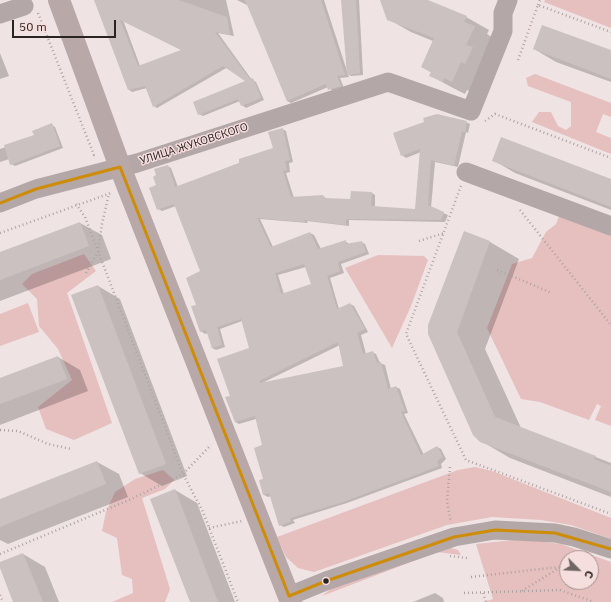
<!DOCTYPE html>
<html>
<head>
<meta charset="utf-8">
<style>
	body { margin:0 }
	#map { position:relative; width:611px; height:602px; overflow:hidden; background:#efe3e3; font-family:"IBM Plex Sans",sans-serif }
	canvas { display:block }
	.north { position:absolute; left:559px; top:550px; width:40px; height:40px; box-sizing:border-box; background:#f5dedd; border:1px solid #a49392; border-radius:50%; rotate:114deg; font-size:11px; font-weight:700; line-height:16px; text-align:center; color:#2b2222 }
	.north::after { content:''; display:block; margin:auto; width:14px; height:18px; background:#706666; clip-path:polygon(50% 0,100% 100%,50% 72%,0 100%) }
	.scale { position:absolute; left:12px; top:20px; width:104px; height:18px; box-sizing:border-box; border:2px solid #2b2222; border-top:0; padding-left:5px; font-size:12px; line-height:14px; white-space:nowrap; color:#2b2222; -webkit-text-stroke:3px #f5dedd; paint-order:stroke }
</style>
</head>
<body>
<div id="map">
<canvas width="611" height="602"></canvas>
<div class="north">С</div>
<div class="scale">50 m</div>
</div>
<script>
const ctx = document.querySelector('canvas').getContext('2d');
ctx.lineJoin = 'round';
function paint(path, color) {
  ctx.fillStyle = color;
  ctx.fill(path, 'evenodd');
}
function toPath(rows) {
  const path = new Path2D();
  for (const r of rows) {
    path.moveTo(r[0], r[1]);
    for (let i = 2; i < r.length; i += 2) path.lineTo(r[i], r[i + 1]);
  }
  return path;
}
function strokePath(path, color, width, dash) {
  ctx.strokeStyle = color;
  ctx.lineWidth = width;
  ctx.lineCap = dash ? 'butt' : 'round';
  ctx.setLineDash(dash || []);
  ctx.stroke(path);
}
function drawText(font, color, halo, rows, align = 'center') {
  ctx.font = font + ' "IBM Plex Sans",sans-serif';
  ctx.lineWidth = 3;
  ctx.setLineDash([]);
  ctx.textBaseline = 'middle';
  ctx.strokeStyle = halo;
  ctx.fillStyle = color;
  for (const [text, x, y, turn = 0] of rows) {
    ctx.save();
    ctx.translate(x, y);
    ctx.rotate((+turn || 0) * Math.PI / 180);
    ctx.textAlign = isNaN(turn) ? turn : align;
    if (halo) ctx.strokeText(text, 0, 0);
    ctx.fillText(text, 0, 0);
    ctx.restore();
  }
}
const green = toPath([
	[545,0,611,0,611,28,544,2],
	[535,74,611,103,611,117,603,114,596,132,611,138,611,154,532,122,539,112,551,112,558,126,566,130,571,126,571,102,528,86,526,78],
	[560,214,611,230,611,426,595,420,601,406,597,404,589,420,540,402,521,399,487,328,512,264,532,258,546,232,556,224],
	[84,254,96,271,67,293,112,423,74,440,46,429,38,407,72,380,58,349,39,326,37,299,22,284,32,274],
	[378,255,424,256,428,260,411,306,392,348,345,268],
	[28,303,39,332,0,346,0,314],
	[475,467,492,471,611,518,611,539,571,525,541,520,492,517,447,525,314,572,298,568,286,557,277,537,458,470],
	[163,470,174,480,165,489,142,498,170,589,165,602,112,602,133,593,132,579,122,575,117,538,102,531,106,512,115,492,135,479],
	[523,539,561,544,611,562,611,602,484,602,493,599,476,544],
	[567,558,591,558,591,582,567,582],
	[451,548,458,550,461,555,437,552,322,596,332,588,434,549]
]);
const shadow = toPath([
	[95,0,226,0,234,36,218,33,252,80,256,82,264,100,246,108,242,105,240,101,203,116,199,114,247,82,228,67,157,108,154,106,147,88,132,92,128,89],
	[123,20,183,51,140,66],
	[237,0,324,0,347,71,342,0,359,0,363,75,351,76,348,74,349,77,340,78,344,88,333,91,328,87,291,103,287,101,249,6],
	[381,0,425,0,466,17,489,30,487,34,496,40,475,94,467,90,465,94,453,88,431,76,432,73,422,67,433,41,411,32,388,19],
	[534,49,611,51,611,82,556,62],
	[0,53,9,76,0,79],
	[466,122,470,124,468,133,466,132,458,167,435,162,431,208,448,215,445,222,349,220,349,226,307,221,308,223,260,219,273,247,310,233,314,235,321,249,345,241,349,244,361,242,365,244,369,254,341,264,344,273,330,278,339,309,350,304,354,306,368,332,361,335,366,354,372,352,376,354,380,363,385,365,391,389,396,387,400,389,408,413,404,414,424,455,437,447,441,449,446,459,441,464,442,468,347,503,293,520,295,523,284,527,280,525,271,496,268,497,264,495,260,481,265,479,263,446,256,419,239,424,235,422,231,396,250,348,242,321,220,329,225,347,216,350,212,348,208,333,205,334,201,331,198,305,201,271,176,206,162,211,158,209,157,186,167,166,171,168,178,187,275,149,282,129,286,131,293,162,289,163,290,172,286,173,294,198,323,196,327,199,351,200,372,193,375,195,375,207,416,210,421,152,406,158,402,155],
	[306,267,313,285,284,294,278,275],
	[340,345,344,367,262,383],
	[52,125,55,127,63,148,15,166,11,164,9,159,0,162,0,149,36,136],
	[493,160,611,180,611,210,515,173],
	[80,223,102,235,111,259,0,301,0,253],
	[465,233,490,242,519,259,485,349,521,428,611,463,611,497,510,458,481,441,429,333],
	[98,286,120,299,187,476,162,486,140,473],
	[58,357,80,370,88,391,0,425,0,379],
	[97,462,119,474,128,497,8,544,0,540,0,500],
	[175,490,197,503,235,602,191,602],
	[23,554,45,567,59,602,14,602,0,563],
	[435,593,443,598,444,602,413,602]
]);
const building = toPath([
	[94,0,178,0,227,17,230,35,215,32,250,79,253,78,261,98,241,106,238,99,198,115,193,102,245,81,223,66,153,107,145,86,128,90],
	[120,20,181,50,138,66],
	[245,0,321,0,345,75,337,76,341,86,328,90,326,84,287,101],
	[341,0,356,0,360,73,347,75],
	[380,0,428,0,467,16,464,22,475,26,466,45,473,47,465,64,461,62,452,82,444,78,443,82,429,76,431,72,421,67,434,38,387,20],
	[542,25,611,50,611,79,533,49],
	[437,114,467,121,465,132,462,131,454,166,431,160,428,205,444,212,441,220,346,219,346,225,304,220,305,222,257,218,271,247,310,232,318,249,346,240,346,244,362,241,366,252,338,262,340,271,327,276,337,309,350,303,365,329,357,333,363,354,373,351,377,363,381,362,388,389,396,386,405,411,401,412,421,455,437,446,443,457,437,461,439,466,343,502,290,518,291,521,279,526,269,493,263,495,259,480,263,479,254,448,262,445,255,416,235,422,225,397,230,396,217,359,249,348,241,319,217,327,222,345,212,348,206,330,200,332,191,306,196,305,186,278,200,271,174,204,157,210,149,188,156,185,153,177,156,175,154,169,168,165,175,187,239,163,239,159,273,148,268,132,283,128,290,160,285,161,287,170,283,171,291,197,323,195,324,198,350,199,351,191,372,192,371,206,415,209,420,149,401,156,393,133,424,122,423,118],
	[304,264,311,284,281,294,275,273],
	[338,342,343,366,260,383,259,381],
	[52,123,60,146,10,165,4,145,34,135,32,131],
	[501,137,611,179,611,207,492,161],
	[80,222,89,246,0,280,0,252],
	[464,231,490,241,457,332,495,417,596,456,594,459,611,466,611,492,480,442,473,435,428,334,428,325],
	[98,285,166,464,139,474,71,295],
	[58,356,67,379,0,404,0,378],
	[97,461,106,484,0,527,0,499],
	[175,489,218,602,190,602,150,499],
	[23,553,43,602,13,602,0,568,0,562]
]);
const path = toPath([
	[538,5,540,0],
	[38,13,94,155,97,154],
	[518,60,538,5,611,32],
	[485,121,495,114,611,158],
	[461,186,406,334,466,460,611,514],
	[76,204,85,217,183,474,203,512,238,602],
	[520,210,611,325],
	[0,233,111,193],
	[419,241,444,233],
	[497,270,552,293],
	[86,273,98,252,102,224,109,193],
	[0,430,18,431,48,444,71,449],
	[450,467,447,502,451,522],
	[209,528,242,521],
	[0,554,129,500,183,474,211,445],
	[450,556,467,558],
	[471,577,567,566],
	[522,591,559,568],
	[464,593,560,590,594,602],
	[483,593,486,602],
	[0,595,3,602]
]);
const minor = toPath([
	[0,14,24,6],
	[466,172,611,226],
	[0,203,36,189,137,163,388,82,471,111,503,31,503,13,508,0],
	[289,596,326,581,454,537,495,530,555,533,574,537,611,549]
]);
const major = toPath([
	[59,0,120,167,291,602]
]);
const bus1 = toPath([
	[120,167,289,596],
	[0,203,36,189,120,167],
	[289,596,326,581,454,537,495,530,555,533,611,549]
]);
const markers = [
	[326,581,3.5,"#2b2222"]
];
const streetNames = [
	["УЛИЦА ЖУКОВСКОГО",194,144,-18]
];
paint(green, '#e6bfbf');
paint(shadow, '#0003');
paint(building, '#cbc1c1');
strokePath(path, '#aea3a3', 2.5, [1, 3]);
strokePath(minor, '#b4a7a7', 19);
strokePath(major, '#b8a8a8', 22);
strokePath(bus1, '#ce8c07', 3);
for (const [x, y, r, color] of markers) {
  const dot = new Path2D();
  dot.arc(x, y, r, 0, 2 * Math.PI);
  ctx.fillStyle = color;
  ctx.fill(dot);
  strokePath(dot, '#f5dedd', 1.5);
}
drawText('11px', '#2b2222', '#f5dedd', streetNames);
</script>
</body>
</html>
